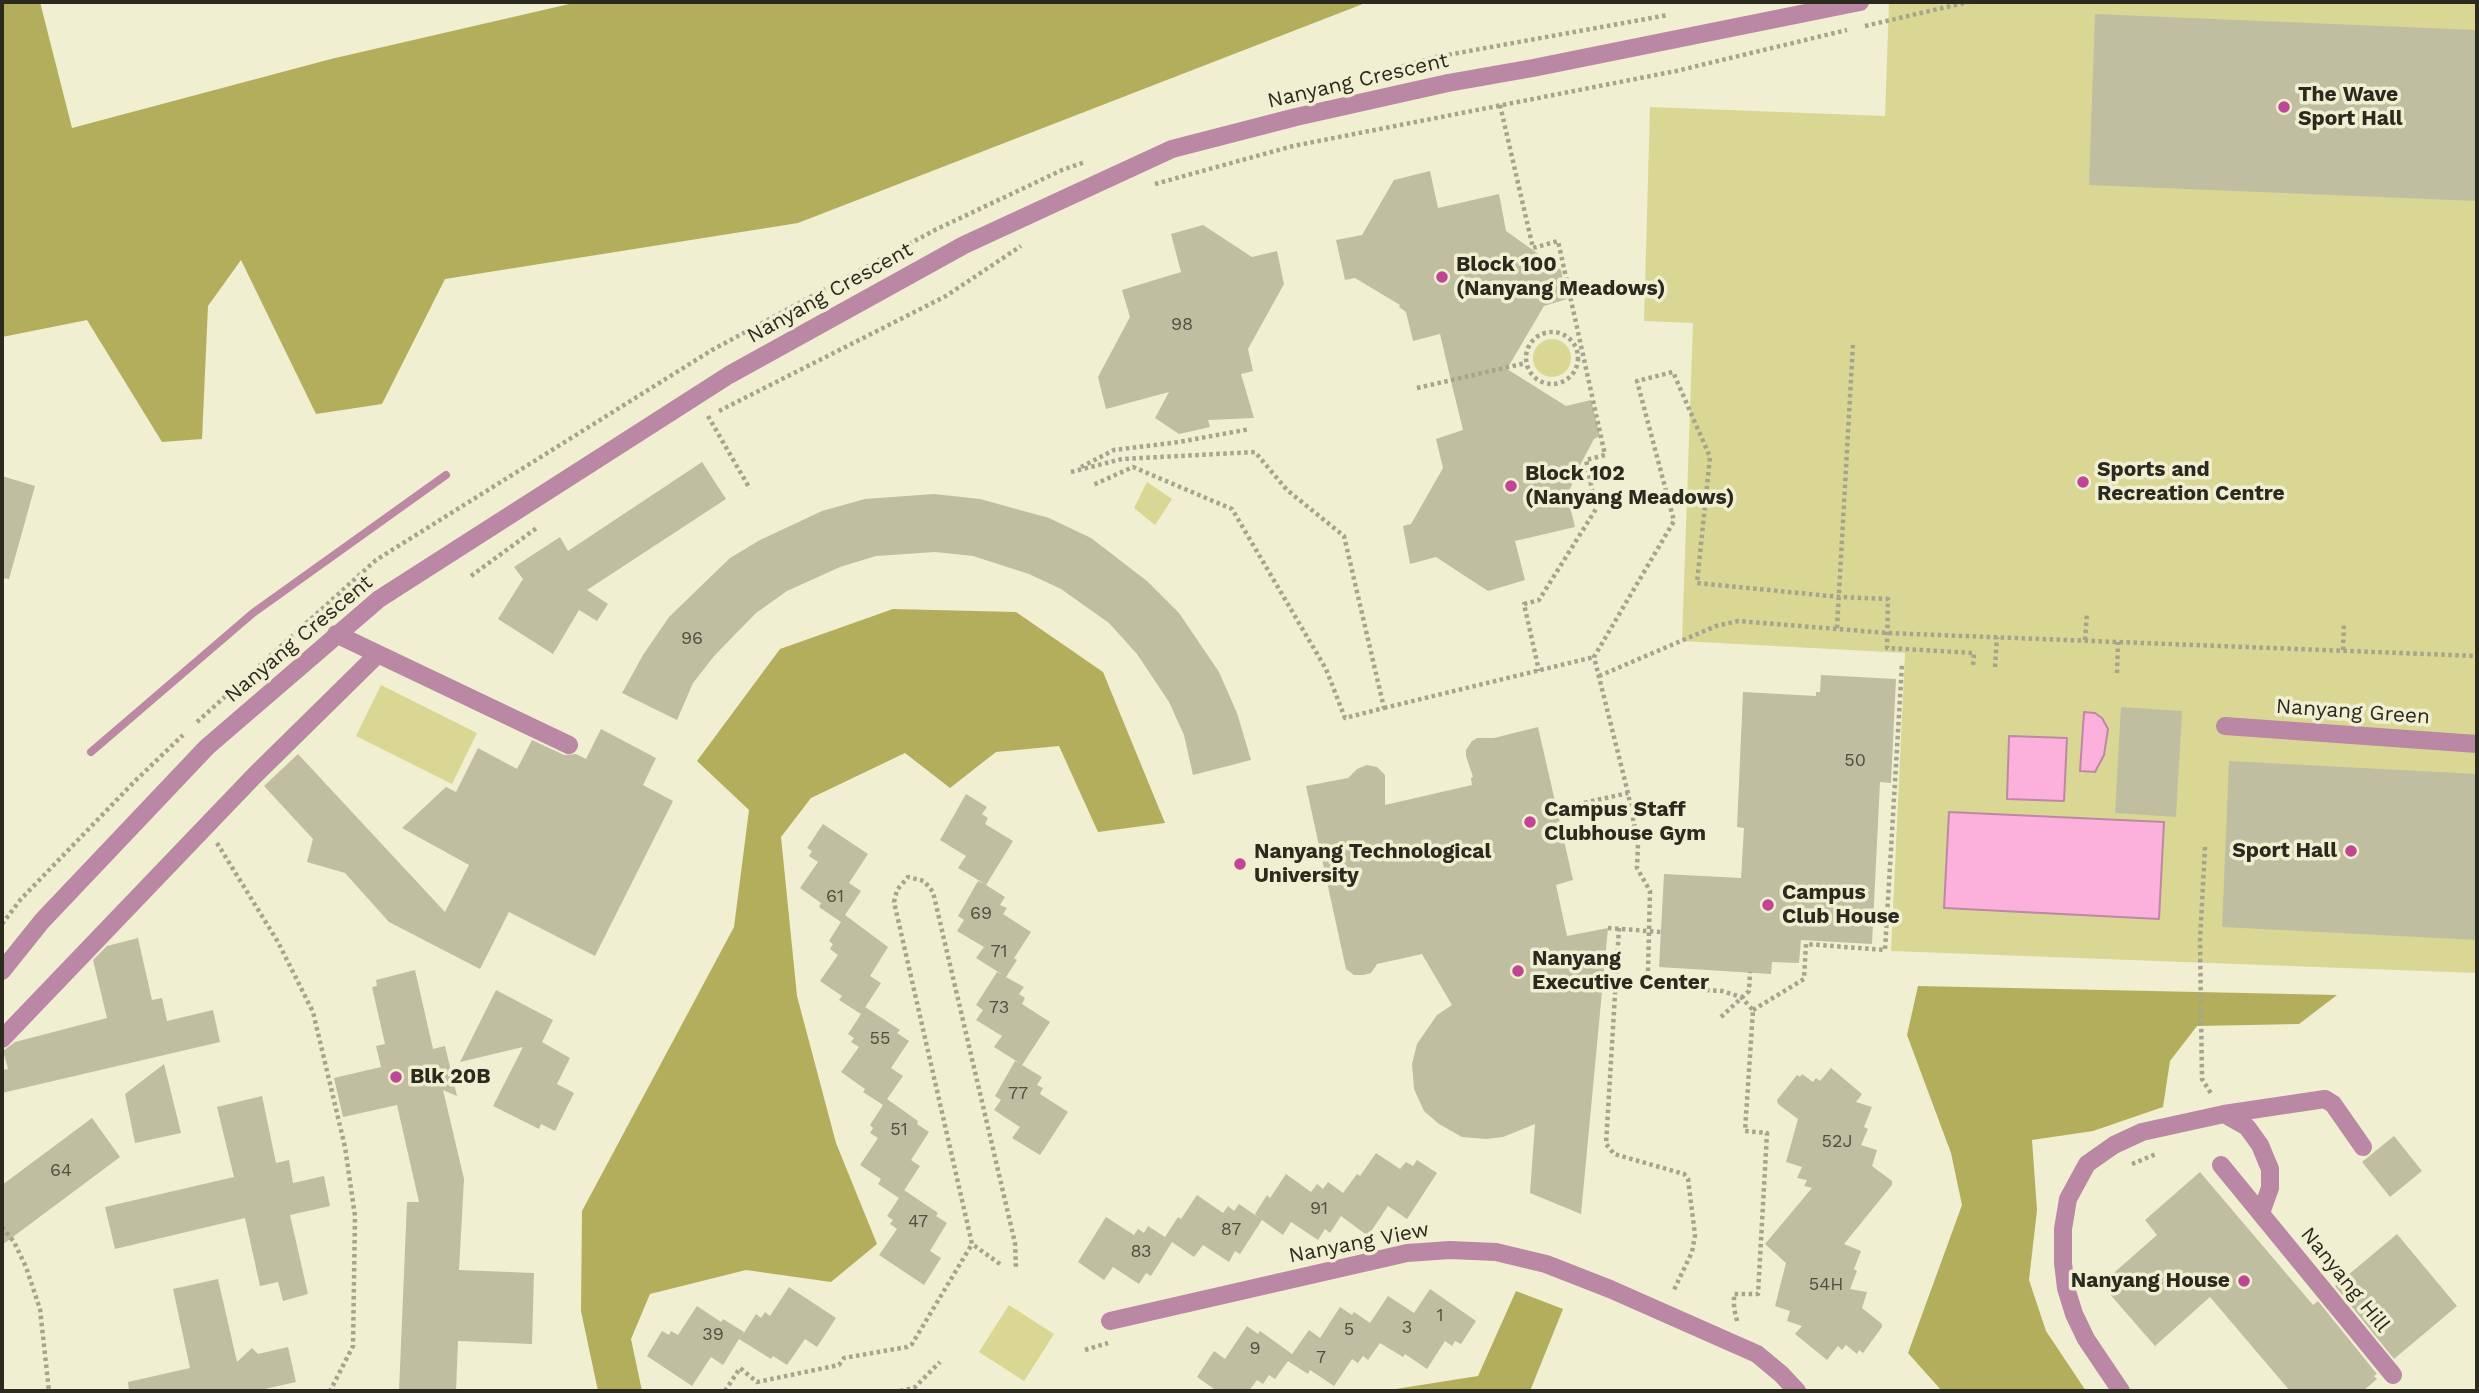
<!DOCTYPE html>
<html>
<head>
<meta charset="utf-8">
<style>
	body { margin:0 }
	#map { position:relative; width:2479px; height:1393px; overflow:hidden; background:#f0efd1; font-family:"Work Sans",sans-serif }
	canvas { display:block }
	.frame { position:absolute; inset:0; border:4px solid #2b2a1f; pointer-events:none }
</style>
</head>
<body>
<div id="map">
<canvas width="2479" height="1393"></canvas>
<div class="frame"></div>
</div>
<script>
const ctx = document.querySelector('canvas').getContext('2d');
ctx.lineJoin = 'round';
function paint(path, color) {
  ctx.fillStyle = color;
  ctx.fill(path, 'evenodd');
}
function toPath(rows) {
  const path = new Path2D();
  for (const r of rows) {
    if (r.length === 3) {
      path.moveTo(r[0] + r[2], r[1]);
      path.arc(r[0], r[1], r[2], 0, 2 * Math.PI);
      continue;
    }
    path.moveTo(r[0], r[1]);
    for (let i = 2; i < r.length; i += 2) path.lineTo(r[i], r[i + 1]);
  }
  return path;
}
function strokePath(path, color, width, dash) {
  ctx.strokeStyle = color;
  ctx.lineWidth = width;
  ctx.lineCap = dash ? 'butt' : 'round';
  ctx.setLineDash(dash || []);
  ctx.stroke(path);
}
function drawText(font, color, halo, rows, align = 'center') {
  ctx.font = font + ' "Work Sans",sans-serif';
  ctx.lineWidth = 7;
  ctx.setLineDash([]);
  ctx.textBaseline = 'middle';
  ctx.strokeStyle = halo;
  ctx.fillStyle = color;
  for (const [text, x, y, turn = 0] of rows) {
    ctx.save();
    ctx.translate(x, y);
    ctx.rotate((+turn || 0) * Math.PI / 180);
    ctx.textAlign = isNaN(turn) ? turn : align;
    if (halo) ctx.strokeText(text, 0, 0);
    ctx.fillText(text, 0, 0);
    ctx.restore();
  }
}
const green = toPath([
	[1889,2,2477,2,2477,973,1891,951,1905,653,1682,641,1693,323,1644,321,1650,107,1885,116],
	[1552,358,19],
	[1147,482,1172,499,1155,525,1134,508],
	[381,685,477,733,452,784,356,736],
	[1009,1305,1054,1334,1024,1381,979,1352]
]);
const forest = toPath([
	[2,2,40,2,72,128,331,59,578,2,1368,2,798,223,445,279,382,404,316,414,241,260,208,306,202,439,162,442,87,320,2,337],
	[893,609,1016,612,1103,672,1165,823,1098,832,1059,746,996,752,950,788,905,753,811,798,781,837,797,996,836,1143,877,1244,831,1282,746,1270,650,1294,631,1339,642,1391,598,1391,581,1311,582,1211,734,927,749,810,697,761,780,649],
	[1918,986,2337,995,2299,1024,2197,1026,2170,1061,2163,1107,2093,1131,2032,1140,2037,1210,2029,1280,2046,1331,2086,1391,1942,1391,1908,1353,1962,1205,1951,1153,1907,1035],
	[1516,1291,1563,1309,1530,1391,1383,1391,1478,1376]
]);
const water = toPath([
	[2084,712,2095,713,2102,718,2108,729,2104,755,2095,772,2080,771,2084,712],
	[2009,736,2067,738,2064,801,2007,799,2009,736],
	[1949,812,2164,822,2159,919,1944,908,1949,812]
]);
const stream = toPath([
	[91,752,253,613,446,475]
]);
const building = toPath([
	[2095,14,2477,30,2477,201,2089,185],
	[1430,171,1438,208,1499,194,1506,231,1561,270,1567,299,1544,306,1507,369,1566,406,1591,400,1600,436,1594,439,1571,482,1573,483,1567,494,1575,527,1515,541,1525,580,1488,591,1436,557,1410,564,1403,526,1411,524,1443,468,1436,439,1463,430,1451,381,1440,334,1413,341,1406,312,1399,307,1400,305,1355,278,1345,280,1336,240,1362,235,1394,180],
	[1203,225,1252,257,1277,251,1284,284,1248,349,1253,371,1241,374,1254,418,1208,420,1210,427,1179,434,1155,418,1169,392,1106,409,1098,377,1130,317,1122,290,1181,272,1171,234],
	[702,462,726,499,587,590,608,604,597,621,579,610,553,654,498,619,523,579,514,567,560,537,568,551],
	[2,476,35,486,9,579,2,578],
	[934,494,980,499,1049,518,1091,538,1147,581,1179,613,1219,672,1237,713,1251,760,1193,775,1184,735,1169,702,1137,654,1109,623,1061,589,1029,574,973,556,935,552,876,556,840,567,787,591,756,613,715,655,693,683,677,720,622,693,643,655,669,617,730,558,760,540,822,511,865,499],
	[1821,675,1896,679,1891,783,1880,782,1872,944,1801,940,1799,963,1772,962,1771,974,1659,967,1664,874,1741,878,1744,828,1737,827,1743,692,1816,696,1816,692,1820,692],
	[2121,707,2182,711,2176,817,2115,813],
	[1538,727,1573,880,1556,885,1567,936,1608,928,1581,1214,1530,1193,1535,1124,1503,1137,1486,1139,1462,1137,1439,1124,1424,1111,1414,1089,1412,1064,1417,1044,1437,1015,1452,1005,1422,954,1377,964,1371,973,1363,975,1354,975,1346,969,1306,786,1348,778,1357,769,1367,765,1377,767,1385,775,1385,805,1472,785,1471,778,1473,777,1466,756,1466,750,1472,741,1477,738,1494,738],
	[601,729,656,758,643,785,673,801,595,956,509,912,480,969,389,922,345,873,307,862,313,839,264,786,298,754,445,912,469,865,402,828,446,787,456,792,478,748,517,769,532,740,564,755,576,754,586,759],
	[2229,761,2477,774,2477,940,2222,927],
	[966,794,987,807,982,814,988,818,985,824,1013,841,986,885,1005,897,1000,905,1007,908,1003,914,1031,932,1014,958,1017,960,1006,977,1024,987,1019,994,1025,998,1022,1004,1050,1022,1022,1065,1042,1077,1037,1085,1043,1088,1040,1094,1068,1112,1040,1155,1012,1138,1020,1127,994,1110,1001,1100,995,1096,1015,1061,1021,1064,994,1047,1002,1036,976,1020,983,1010,976,1005,997,972,1003,975,976,958,984,947,957,931,964,920,958,916,978,881,985,884,958,868,966,856,940,840],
	[823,824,868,854,849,883,861,891,845,915,888,947,870,976,881,983,864,1009,865,1007,900,1030,897,1033,909,1041,891,1068,903,1076,887,1099,918,1121,917,1124,929,1132,911,1160,920,1166,903,1192,904,1190,938,1213,936,1216,947,1223,930,1251,941,1258,924,1285,879,1255,897,1229,890,1224,893,1220,887,1216,899,1198,878,1184,881,1179,860,1165,878,1138,870,1133,873,1128,870,1125,885,1102,883,1105,863,1092,865,1089,841,1072,859,1047,851,1042,854,1038,848,1034,861,1014,839,1000,842,996,820,981,838,955,830,949,833,944,829,941,844,917,841,922,819,907,821,903,800,888,818,862,809,856,812,851,807,848],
	[138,938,152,1000,162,998,167,1021,213,1010,220,1042,2,1093,2,1070,8,1069,3,1051,15,1042,107,1018,93,960,107,946],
	[415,970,433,1049,445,1046,457,1096,443,1090,464,1179,459,1270,534,1273,532,1344,458,1341,456,1391,399,1391,407,1202,419,1202,397,1105,343,1117,334,1078,381,1067,376,1046,385,1044,372,987,377,986,376,980],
	[496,990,553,1020,542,1042,570,1058,557,1084,574,1093,555,1131,541,1124,539,1129,493,1106,523,1047,460,1062],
	[164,1064,181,1133,135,1143,125,1094],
	[1831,1068,1862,1094,1856,1102,1872,1107,1864,1127,1868,1129,1861,1145,1877,1150,1872,1166,1892,1181,1892,1185,1844,1244,1861,1251,1854,1269,1857,1271,1850,1289,1867,1292,1862,1308,1882,1324,1882,1327,1863,1353,1859,1350,1857,1354,1846,1345,1842,1350,1838,1346,1827,1360,1795,1334,1802,1326,1787,1321,1790,1311,1775,1306,1786,1263,1765,1244,1812,1188,1804,1186,1807,1180,1797,1178,1802,1167,1786,1162,1798,1119,1778,1104,1777,1100,1797,1075,1800,1077,1802,1074,1813,1082,1816,1078,1820,1081],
	[262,1096,276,1163,289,1160,293,1183,324,1176,330,1206,290,1215,308,1294,283,1301,278,1282,260,1286,245,1218,115,1249,105,1207,234,1177,217,1107],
	[92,1118,120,1157,2,1245,2,1185],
	[2394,1136,2422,1171,2390,1197,2362,1162],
	[1376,1153,1400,1169,1406,1162,1413,1166,1417,1160,1437,1173,1407,1219,1388,1206,1368,1236,1341,1216,1330,1233,1325,1229,1318,1240,1291,1222,1283,1235,1262,1220,1240,1254,1235,1251,1229,1262,1203,1245,1194,1257,1172,1242,1151,1276,1146,1273,1139,1284,1113,1267,1104,1280,1078,1262,1106,1217,1134,1235,1138,1229,1144,1233,1148,1226,1168,1239,1165,1237,1178,1217,1181,1219,1197,1195,1223,1213,1228,1206,1234,1211,1239,1204,1258,1217,1255,1214,1267,1195,1270,1198,1286,1174,1311,1192,1317,1184,1323,1189,1328,1182,1343,1193,1357,1174,1360,1176],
	[2200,1172,2313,1305,2318,1301,2377,1374,2374,1376,2377,1379,2363,1391,2290,1391,2210,1297,2155,1346,2101,1284,2157,1235,2145,1220],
	[2397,1234,2457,1306,2394,1359,2335,1286],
	[218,1279,237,1362,252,1348,258,1354,288,1347,296,1382,256,1391,129,1391,128,1382,190,1368,173,1289],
	[789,1287,836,1318,817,1347,805,1339,787,1365,773,1356,771,1359,739,1339,723,1365,711,1357,692,1386,647,1356,662,1331,669,1335,671,1331,678,1335,697,1306,721,1322,723,1319,744,1332,742,1336,756,1314,761,1318,765,1312,770,1316],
	[1430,1289,1476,1321,1461,1344,1455,1341,1452,1346,1445,1341,1427,1369,1405,1354,1403,1357,1380,1343,1368,1360,1363,1356,1358,1363,1352,1359,1334,1386,1310,1370,1308,1374,1288,1361,1275,1379,1269,1375,1263,1384,1257,1380,1249,1391,1217,1391,1197,1377,1214,1351,1225,1359,1247,1326,1258,1334,1260,1331,1292,1354,1290,1357,1309,1330,1320,1338,1340,1307,1352,1315,1354,1312,1370,1323,1388,1296,1414,1313]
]);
const path = toPath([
	[1865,26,1968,2],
	[1374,74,1436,57,1668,15],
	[1500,105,1533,248,1558,241,1605,455,1586,460,1596,509,1539,600,1524,604,1539,671],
	[1155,184,1293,146,1676,71,1847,30],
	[1552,358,26],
	[1417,388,1526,363],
	[719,411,946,296,1021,246],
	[708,416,750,489],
	[1081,467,1114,450,1179,442,1250,429],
	[1071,472,1122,459,1255,452,1287,490,1344,536,1384,708,1345,718,1326,669,1232,509,1133,467,1093,485],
	[471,576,538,527],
	[1837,628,1853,344],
	[2085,640,2087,613],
	[2343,650,2344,623],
	[1995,667,1997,637],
	[2117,673,2118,642],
	[1599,676,1716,626,1738,621,1887,633,2477,656],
	[1384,708,1594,657],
	[197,722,376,560,712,350,935,230,1062,170,1085,162],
	[1557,809,1628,793],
	[217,843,278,942,313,1012,345,1147,355,1216,353,1346,330,1391],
	[2205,847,2200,941,2202,1079,2212,1095],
	[2,924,21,899,135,781,183,735],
	[1608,928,1661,932],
	[1619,928,1606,1144,1614,1154,1684,1174,1688,1179,1695,1235,1692,1252,1673,1292],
	[1753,1010,1804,979,1806,944,1885,950,1902,664],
	[1721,1017,1749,991,1750,972],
	[2132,1164,2156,1154],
	[2,1227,14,1242,26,1267,40,1309,49,1391],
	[1000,1264,972,1244,894,902,897,890,908,877,924,881,933,892,1015,1243,1016,1268],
	[1737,1321,1734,1308,1734,1294,1758,1294,1767,1133,1745,1131,1753,1010,1741,997,1722,991,1661,987,1652,980,1648,971,1650,891,1637,868,1638,844,1628,793,1594,657,1674,521,1637,381,1673,372,1710,457,1697,583,1840,597,1888,599,1887,648,1974,653,1973,666],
	[1085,1350,1108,1343],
	[725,1391,740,1368,757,1382,839,1365,844,1358,907,1347,912,1344,972,1244],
	[900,1391,914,1388,940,1362]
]);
const minor = toPath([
	[336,634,569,745],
	[2225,726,2477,744],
	[2,971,42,921,207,747,379,599,729,375,964,245,1172,149,1296,117,1448,83,1533,68,1860,2],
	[2,1039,255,775,378,654],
	[2224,1114,2247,1127,2260,1145,2270,1169,2270,1188,2261,1213],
	[2221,1165,2393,1375],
	[1110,1321,1407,1253,1450,1250,1496,1252,1546,1264,1610,1289,1757,1354,1781,1374,1797,1391],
	[2121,1391,2086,1339,2074,1314,2066,1288,2063,1263,2063,1229,2068,1199,2087,1164,2114,1145,2142,1132,2224,1114,2325,1099,2333,1104,2363,1147]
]);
const markers = [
	[2284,107,7,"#c04595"],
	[1442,277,7,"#c04595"],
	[2083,482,7,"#c04595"],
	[1511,486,7,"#c04595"],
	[1530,822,7,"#c04595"],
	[2351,851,7,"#c04595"],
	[1240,864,7,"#c04595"],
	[1768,905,7,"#c04595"],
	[1518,971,7,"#c04595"],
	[396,1077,7,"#c04595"],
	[2244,1281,7,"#c04595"]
];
const numberNames = [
	["98",1182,325],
	["96",692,639],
	["50",1855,761],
	["61",835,897],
	["69",981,914],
	["71",999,952],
	["73",999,1008],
	["55",880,1039],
	["77",1018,1094],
	["51",899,1130],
	["52J",1837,1142],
	["64",61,1171],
	["91",1319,1209],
	["47",918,1222],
	["87",1231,1230],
	["83",1141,1252],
	["54H",1826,1285],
	["1",1440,1316],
	["3",1407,1328],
	["5",1349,1330],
	["39",713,1335],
	["9",1255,1349],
	["7",1321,1358]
];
const streetNames = [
	["Nanyang Crescent",1358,81,-13],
	["Nanyang Crescent",830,293,-29],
	["Nanyang Crescent",299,639,-40],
	["Nanyang Green",2353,712,4],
	["Nanyang View",1359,1243,-11],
	["Nanyang Hill",2345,1280,51]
];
const poiNames = [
	["The Wave",2298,95],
	["Sport Hall",2298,119],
	["Block 100",1456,265],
	["(Nanyang Meadows)",1456,289],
	["Sports and",2097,470],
	["Recreation Centre",2097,494],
	["Block 102",1525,474],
	["(Nanyang Meadows)",1525,498],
	["Campus Staff",1544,810],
	["Clubhouse Gym",1544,834],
	["Sport Hall",2337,851,"right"],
	["Nanyang Technological",1254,852],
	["University",1254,876],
	["Campus",1782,893],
	["Club House",1782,917],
	["Nanyang",1532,959],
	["Executive Center",1532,983],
	["Blk 20B",410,1077],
	["Nanyang House",2230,1281,"right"]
];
paint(green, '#dad795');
paint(forest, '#b3ae5c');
paint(water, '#fcb0dc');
strokePath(water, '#bd88a3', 2);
strokePath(stream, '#bd88a3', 8);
paint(building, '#bfbea1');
strokePath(path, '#a5a48d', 4.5, [3.5, 3.5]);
strokePath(minor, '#ba87a4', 18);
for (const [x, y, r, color] of markers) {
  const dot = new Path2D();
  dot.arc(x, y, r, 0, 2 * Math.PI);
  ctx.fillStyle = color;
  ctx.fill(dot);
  strokePath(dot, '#f0efd1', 2.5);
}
drawText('18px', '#504f40', null, numberNames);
drawText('21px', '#2b2a1f', '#f0efd1', streetNames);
drawText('bold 21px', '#2b2a1f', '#f0efd1', poiNames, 'left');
</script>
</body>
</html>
